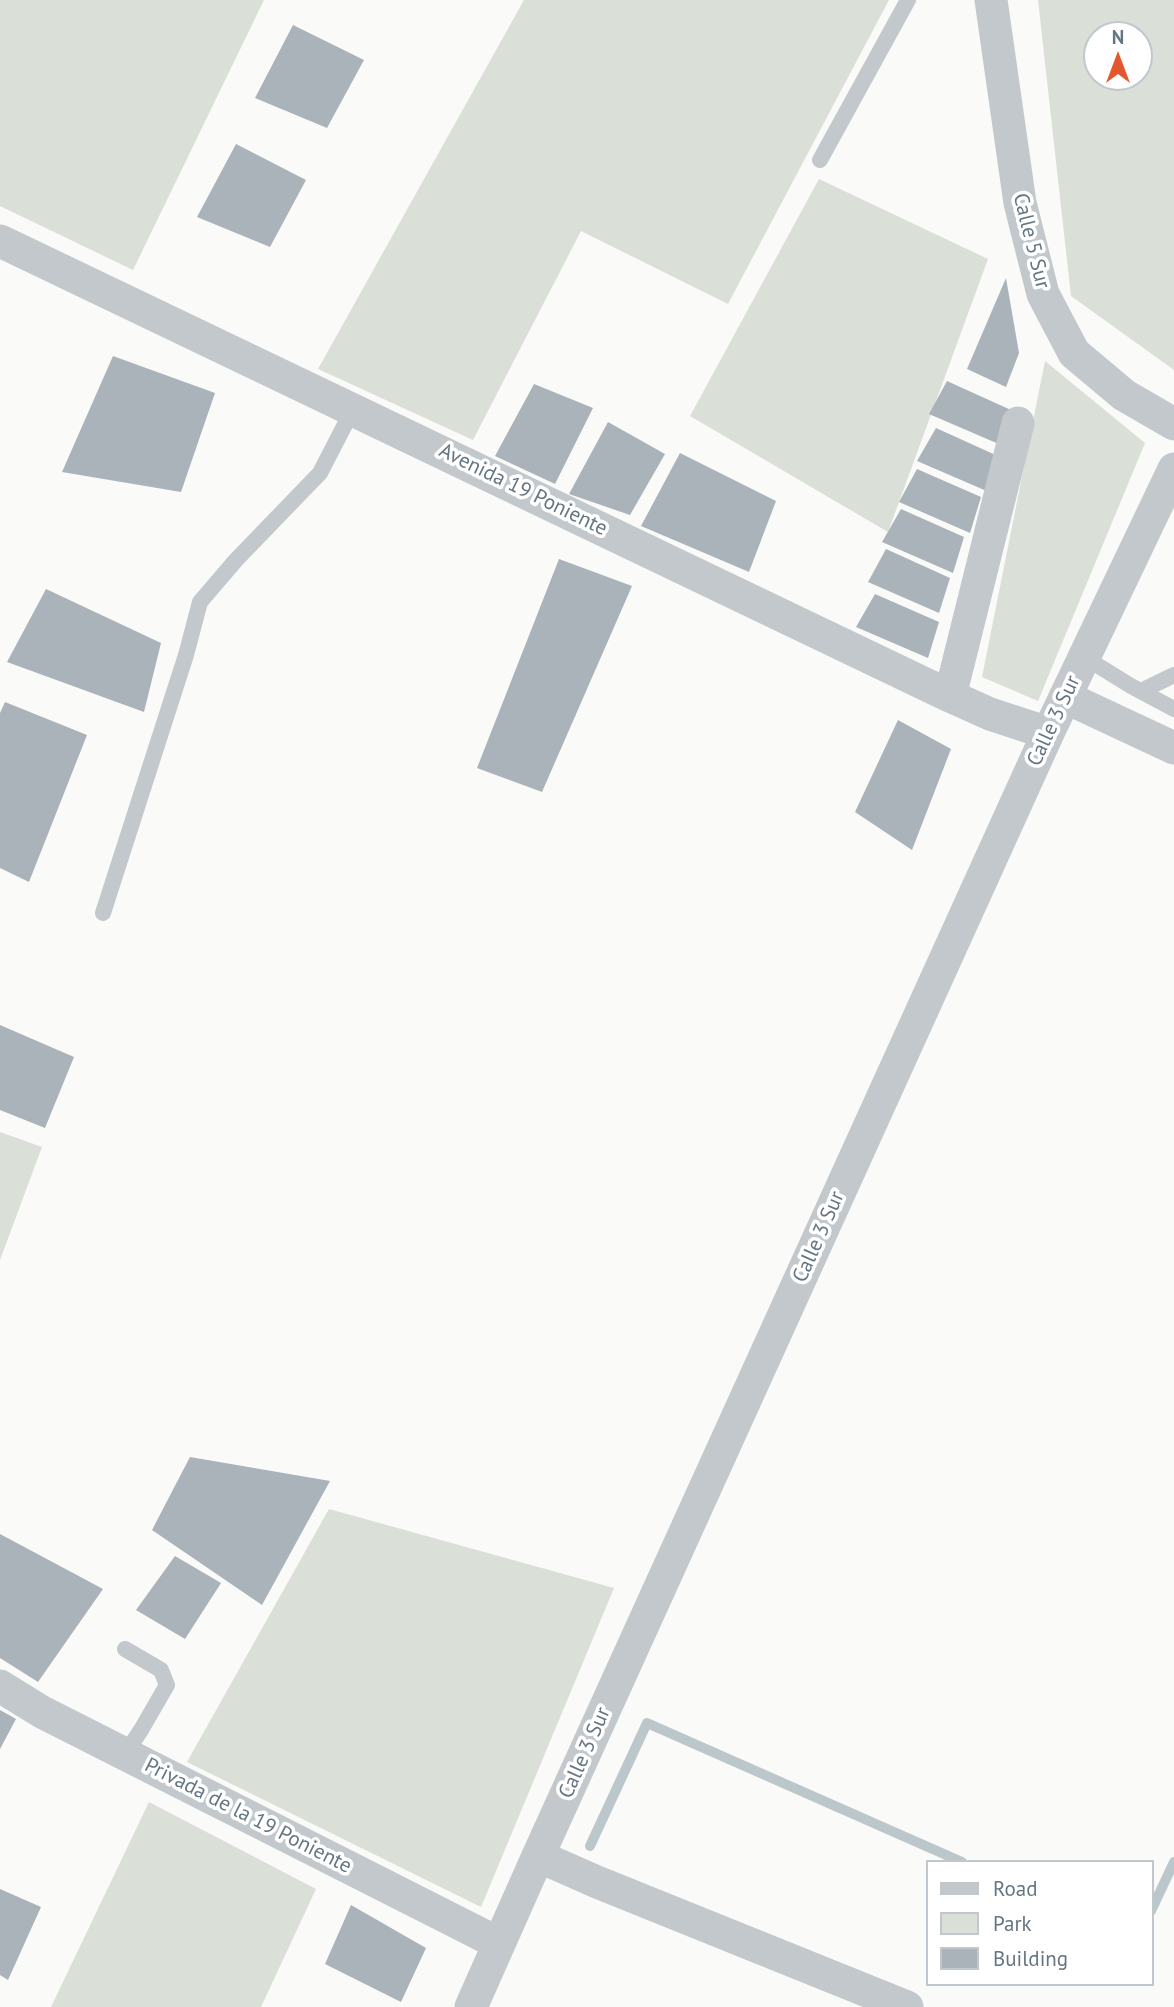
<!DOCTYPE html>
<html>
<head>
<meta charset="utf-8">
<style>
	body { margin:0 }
	#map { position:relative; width:1174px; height:2007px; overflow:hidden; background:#fafaf8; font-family:"PT Sans",sans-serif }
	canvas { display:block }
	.legend { position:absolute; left:926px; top:1860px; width:228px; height:126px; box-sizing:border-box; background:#fff; border:2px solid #c1c8cd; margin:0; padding:9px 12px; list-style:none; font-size:21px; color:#657683 }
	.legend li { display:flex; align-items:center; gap:14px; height:35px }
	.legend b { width:35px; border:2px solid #c1c8cd }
	.north { position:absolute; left:1083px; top:21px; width:70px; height:70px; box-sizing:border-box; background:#fff; border:2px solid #c1c8cd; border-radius:50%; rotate:0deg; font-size:19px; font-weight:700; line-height:28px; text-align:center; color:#657683 }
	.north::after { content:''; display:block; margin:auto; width:24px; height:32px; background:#e4572e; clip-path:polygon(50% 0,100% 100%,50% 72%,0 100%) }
</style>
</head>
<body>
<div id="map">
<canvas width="1174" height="2007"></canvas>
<ul class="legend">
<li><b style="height:9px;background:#c3c8cc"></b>Road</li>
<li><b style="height:19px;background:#dadfd7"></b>Park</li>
<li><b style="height:19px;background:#aab3b9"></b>Building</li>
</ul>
<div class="north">N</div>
</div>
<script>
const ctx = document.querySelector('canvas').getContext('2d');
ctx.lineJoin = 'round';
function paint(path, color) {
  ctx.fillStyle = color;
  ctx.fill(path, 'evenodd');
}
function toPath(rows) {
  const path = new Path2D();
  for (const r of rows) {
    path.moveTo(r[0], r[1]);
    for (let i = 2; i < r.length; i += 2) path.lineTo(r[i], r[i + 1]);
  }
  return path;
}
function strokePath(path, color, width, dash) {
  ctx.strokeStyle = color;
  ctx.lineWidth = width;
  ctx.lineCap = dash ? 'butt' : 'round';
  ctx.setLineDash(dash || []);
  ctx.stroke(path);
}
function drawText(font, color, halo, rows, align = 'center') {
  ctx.font = font + ' "PT Sans",sans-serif';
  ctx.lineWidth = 7;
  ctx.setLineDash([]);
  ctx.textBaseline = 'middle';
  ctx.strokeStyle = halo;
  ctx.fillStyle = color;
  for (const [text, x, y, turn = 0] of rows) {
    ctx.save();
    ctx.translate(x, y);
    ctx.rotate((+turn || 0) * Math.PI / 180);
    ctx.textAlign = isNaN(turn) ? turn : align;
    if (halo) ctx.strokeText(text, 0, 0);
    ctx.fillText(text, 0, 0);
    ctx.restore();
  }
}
const green = toPath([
	[0,0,264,0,133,270,0,206],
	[524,0,889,0,728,304,581,231,473,440,318,369],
	[1038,0,1174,0,1174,370,1071,296],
	[1097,35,1139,35,1139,77,1097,77],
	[819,179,988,259,888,532,690,416],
	[1045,361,1145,443,1038,701,982,677],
	[0,1132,42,1147,0,1260],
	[329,1509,614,1588,481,1907,187,1762],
	[149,1802,316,1889,261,2007,51,2007]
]);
const stream = toPath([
	[590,1846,647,1723,962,1862],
	[1151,1911,1174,1862]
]);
const building = toPath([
	[293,25,364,60,327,128,255,98],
	[236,144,306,180,270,247,197,217],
	[1006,278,1019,353,1006,387,967,369],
	[113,356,215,393,181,492,62,472],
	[947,381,1011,410,1001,445,929,414],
	[534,384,593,408,555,484,495,456],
	[608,422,665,454,630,515,569,494],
	[936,428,1000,457,989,492,917,461],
	[680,453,776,501,749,572,641,526],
	[917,469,981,497,970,533,899,502],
	[901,509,964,537,953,573,882,542],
	[886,549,950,578,939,613,868,582],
	[559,559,632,586,542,792,477,768],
	[46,589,161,643,144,712,7,662],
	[875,594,939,622,928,658,856,627],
	[5,702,87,735,29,882,0,868,0,713],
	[898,720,951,749,912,850,855,812],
	[0,1025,74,1057,45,1128,0,1110],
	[190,1457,330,1481,262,1605,152,1530],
	[0,1534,103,1589,38,1682,0,1658],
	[175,1556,221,1583,185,1639,136,1610],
	[0,1710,16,1719,0,1749],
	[0,1889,41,1907,8,1980,0,1975],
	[351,1905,426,1948,401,2002,325,1964]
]);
const service = toPath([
	[820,160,908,0],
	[1084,657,1131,686,1174,709],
	[1141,691,1174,675],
	[103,913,186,655,200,602,236,560,320,473,353,409],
	[125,1649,161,1670,167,1685,141,1730,125,1754]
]);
const minor = toPath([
	[991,0,1020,203,1043,294,1074,353,1124,395,1174,424],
	[0,241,950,696,990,714,1048,733],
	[950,696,1018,423],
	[1065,697,1174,748],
	[0,1686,42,1712,498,1943],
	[538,1856,597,1882,907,2007],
	[471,2007,538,1856,1048,733,1174,469]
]);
const streetNames = [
	["Calle 5 Sur",1031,241,76],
	["Avenida 19 Poniente",523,490,26],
	["Calle 3 Sur",1054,721,-65],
	["Calle 3 Sur",819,1237,-66],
	["Calle 3 Sur",585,1753,-66],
	["Privada de la 19 Poniente",248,1816,27]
];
paint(green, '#dadfd7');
strokePath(stream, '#bbc7cb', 10);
paint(building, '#aab3b9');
strokePath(service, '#c3c8cc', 16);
strokePath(minor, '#c3c8cc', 33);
drawText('21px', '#657683', '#fff', streetNames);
</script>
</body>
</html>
